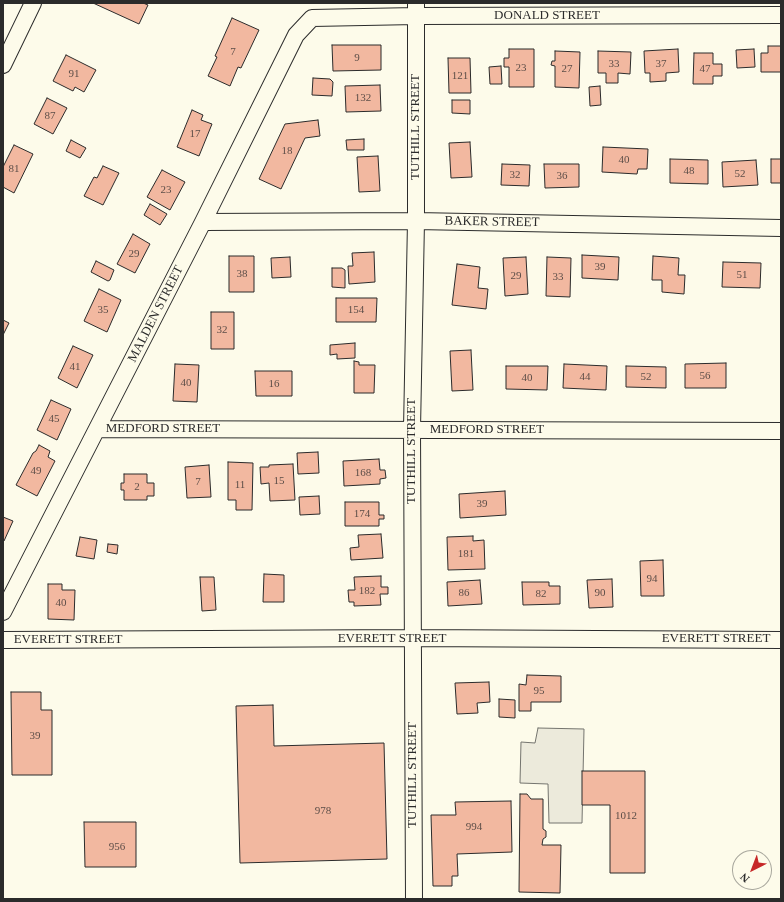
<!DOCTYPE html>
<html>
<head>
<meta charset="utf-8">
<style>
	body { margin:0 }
	#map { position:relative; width:784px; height:902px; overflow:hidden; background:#fdfbea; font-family:"Times New Roman",serif }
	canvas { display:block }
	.frame { position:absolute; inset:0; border:4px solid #2b2b2b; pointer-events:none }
	.north { position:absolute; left:732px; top:850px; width:40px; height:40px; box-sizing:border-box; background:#fdfbea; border:1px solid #a9a89e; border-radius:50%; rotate:222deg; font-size:11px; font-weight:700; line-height:16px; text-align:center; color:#2b2b2b }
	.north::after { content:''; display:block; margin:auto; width:14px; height:18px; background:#c62828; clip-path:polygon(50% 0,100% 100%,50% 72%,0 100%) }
</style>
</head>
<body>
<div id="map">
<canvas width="784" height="902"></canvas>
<div class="frame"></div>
<div class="north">N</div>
</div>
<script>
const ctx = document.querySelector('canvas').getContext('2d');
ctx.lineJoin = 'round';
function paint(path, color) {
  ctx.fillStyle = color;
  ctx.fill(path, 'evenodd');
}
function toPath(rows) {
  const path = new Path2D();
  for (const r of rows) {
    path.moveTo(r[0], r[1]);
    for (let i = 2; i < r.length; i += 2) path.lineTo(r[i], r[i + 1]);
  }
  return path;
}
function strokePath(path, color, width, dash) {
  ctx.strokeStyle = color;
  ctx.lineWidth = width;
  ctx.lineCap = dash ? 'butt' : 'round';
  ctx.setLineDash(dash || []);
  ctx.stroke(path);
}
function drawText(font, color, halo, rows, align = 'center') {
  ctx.font = font + ' "Times New Roman",serif';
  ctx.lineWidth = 3;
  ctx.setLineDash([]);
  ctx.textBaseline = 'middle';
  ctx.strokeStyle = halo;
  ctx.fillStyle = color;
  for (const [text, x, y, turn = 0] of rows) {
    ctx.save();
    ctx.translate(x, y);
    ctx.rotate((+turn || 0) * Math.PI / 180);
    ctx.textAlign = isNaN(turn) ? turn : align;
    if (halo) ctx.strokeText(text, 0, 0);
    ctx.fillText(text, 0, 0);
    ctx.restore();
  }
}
const parking = toPath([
	[538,728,584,729,582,823,549,823,548,784,520,783,521,742,535,743,538,728]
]);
const building = toPath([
	[93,3,143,3,148,5,139,24,93,3],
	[232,18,259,30,241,68,238,67,230,86,208,76,217,57,215,56,232,18],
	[332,45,381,45,381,70,333,71,332,45],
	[768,46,781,46,781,72,761,72,761,53,768,53,768,46],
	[509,49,534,49,534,87,509,87,509,67,504,67,504,58,509,58,509,49],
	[678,49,679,72,666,73,666,81,650,82,650,73,645,73,644,51,678,49],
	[754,49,755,67,737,68,736,50,754,49],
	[555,51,580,52,579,88,555,87,555,66,551,65,552,61,555,61,555,51],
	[598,51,631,52,630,74,618,73,618,83,606,83,606,73,598,73,598,51],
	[694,53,713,53,713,64,722,64,722,76,713,76,713,84,693,84,694,53],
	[66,55,96,70,84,92,75,87,73,91,53,81,66,55],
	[448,58,470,58,471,93,449,93,448,58],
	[501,66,502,84,490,84,489,67,501,66],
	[313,78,330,79,333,82,332,96,312,95,313,78],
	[380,85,381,111,346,112,345,86,380,85],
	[600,86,601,105,590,106,589,87,600,86],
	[47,98,67,108,53,134,34,124,47,98],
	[452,100,470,100,470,114,452,113,452,100],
	[192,110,203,115,201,120,212,124,199,156,177,147,192,110],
	[318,120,320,136,305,138,281,189,259,179,285,124,318,120],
	[364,139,364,150,347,150,346,140,364,139],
	[71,140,86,148,80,158,66,151,71,140],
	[470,142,472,177,451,178,449,143,470,142],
	[14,145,33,154,14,193,3,187,3,167,14,145],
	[603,147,648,149,647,169,638,169,637,174,602,172,603,147],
	[378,156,380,191,359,192,357,157,378,156],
	[670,159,708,160,708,184,670,183,670,159],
	[771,159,781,159,781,183,771,183,771,159],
	[756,160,758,185,723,187,722,162,756,160],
	[502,164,530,165,529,186,501,185,502,164],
	[544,164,579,164,579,187,545,188,544,164],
	[103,166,119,173,103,205,84,196,94,177,97,178,103,166],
	[162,170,185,182,170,210,147,197,162,170],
	[150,204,167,214,160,225,144,215,150,204],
	[133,234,150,244,135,273,117,264,133,234],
	[374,252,375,282,349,284,348,266,353,266,352,253,374,252],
	[582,255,619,257,618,280,582,278,582,255],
	[229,256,254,256,254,292,229,292,229,256],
	[653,256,679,258,678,275,685,275,684,294,662,292,662,280,652,280,653,256],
	[290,257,291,277,272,278,271,258,290,257],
	[526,257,528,294,505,296,503,258,526,257],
	[547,257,571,258,570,297,546,296,547,257],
	[96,261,114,270,110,280,108,281,91,272,96,261],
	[723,262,761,263,760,288,722,287,723,262],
	[457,264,480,267,478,288,488,289,486,309,452,305,457,264],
	[332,268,342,268,345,270,345,288,332,287,332,268],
	[99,289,121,300,107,332,84,321,99,289],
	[336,298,377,298,376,322,336,322,336,298],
	[211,312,234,312,234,349,211,349,211,312],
	[3,320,9,323,3,335,3,320],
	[355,343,355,358,337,359,337,354,330,355,330,345,355,343],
	[73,346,93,355,77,388,58,378,73,346],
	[471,350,473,390,452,391,450,351,471,350],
	[354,361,359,362,359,365,375,365,374,393,354,393,354,361],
	[726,363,726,388,685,388,685,364,726,363],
	[175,364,199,365,197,402,173,401,175,364],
	[564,364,607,366,606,390,563,388,564,364],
	[506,366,548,366,547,390,506,389,506,366],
	[626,366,666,367,666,388,626,387,626,366],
	[255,371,292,371,292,396,256,396,255,371],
	[51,400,71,409,57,440,37,430,51,400],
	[39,445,50,451,48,457,55,461,37,496,16,485,33,453,36,451,39,445],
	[318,452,319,473,298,474,297,453,318,452],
	[379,459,380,470,385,470,386,478,380,479,380,484,344,486,343,461,379,459],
	[228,462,253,463,252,510,236,510,236,500,228,500,228,462],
	[293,464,295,500,270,501,269,483,261,484,260,467,269,467,269,465,293,464],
	[209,465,211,497,187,498,185,467,209,465],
	[124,474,147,474,147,483,154,483,154,496,147,496,147,500,124,500,124,490,121,490,121,483,124,483,124,474],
	[505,491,506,515,460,518,459,494,505,491],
	[319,496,320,514,300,515,299,497,319,496],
	[345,502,379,502,379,515,384,515,384,519,379,519,379,526,345,526,345,502],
	[3,517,13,521,4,541,3,540,3,517],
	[381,534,383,558,351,560,350,548,359,547,358,535,381,534],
	[473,536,473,541,484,540,485,569,448,570,447,537,473,536],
	[80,537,97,540,94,559,76,556,80,537],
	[108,544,118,545,117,554,107,552,108,544],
	[663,560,664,596,641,596,640,561,663,560],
	[264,574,284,575,284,602,263,602,264,574],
	[381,576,381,587,388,587,388,594,380,594,381,605,354,606,354,602,349,602,348,590,355,590,354,577,381,576],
	[200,577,214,577,216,610,202,611,200,577],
	[612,579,613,607,589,608,587,580,612,579],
	[480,580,482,604,448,606,447,582,480,580],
	[522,582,549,582,549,586,560,586,560,604,523,605,522,582],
	[48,584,62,584,62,590,75,590,74,620,48,619,48,584],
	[527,675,561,676,561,702,531,702,531,711,519,711,519,684,526,685,527,675],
	[489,682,490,702,477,703,478,713,457,714,455,683,489,682],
	[11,692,41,692,41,710,52,710,52,775,12,775,11,692],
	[499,699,515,700,515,718,499,717,499,699],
	[273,705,274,746,384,743,387,859,240,863,236,706,273,705],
	[582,771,645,771,645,873,610,873,610,805,582,805,582,771],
	[520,794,527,794,531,799,543,799,543,829,546,831,546,837,543,839,542,845,561,845,560,893,519,892,520,794],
	[511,801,512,852,457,854,458,876,452,876,452,886,433,886,431,815,456,815,455,802,511,801],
	[84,822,136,822,136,867,85,867,84,822]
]);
const minor = toPath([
	[3,65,33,3],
	[203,222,416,221,781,228],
	[97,429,781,431],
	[3,612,203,222,296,35,312,18,416,16,781,15],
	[3,640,412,638,781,640],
	[414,899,412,429,416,221,416,3]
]);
const numberNames = [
	["7",233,52],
	["9",357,58],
	["33",614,64],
	["37",661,64],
	["23",521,68],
	["27",567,69],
	["47",705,69],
	["91",74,74],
	["121",460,76],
	["132",363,98],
	["87",50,116],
	["17",195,134],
	["18",287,151],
	["40",624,160],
	["81",14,169],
	["48",689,171],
	["52",740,174],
	["32",515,175],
	["36",562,176],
	["23",166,190],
	["29",134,254],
	["39",600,267],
	["38",242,274],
	["51",742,275],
	["29",516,276],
	["33",558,277],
	["35",103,310],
	["154",356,310],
	["32",222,330],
	["41",75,367],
	["56",705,376],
	["44",585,377],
	["52",646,377],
	["40",527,378],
	["40",186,383],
	["16",274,384],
	["45",54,419],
	["49",36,471],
	["168",363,473],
	["15",279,481],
	["7",198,482],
	["11",240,485],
	["2",137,487],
	["39",482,504],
	["174",362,514],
	["181",466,554],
	["94",652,579],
	["182",367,591],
	["86",464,593],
	["90",600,593],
	["82",541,594],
	["40",61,603],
	["95",539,691],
	["39",35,736],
	["978",323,811],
	["1012",626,816],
	["994",474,827],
	["956",117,847]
];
const streetNames = [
	["DONALD STREET",547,16],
	["TUTHILL STREET",416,127,-90],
	["BAKER STREET",492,222,1],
	["MALDEN STREET",156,314,-63],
	["MEDFORD STREET",163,429],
	["MEDFORD STREET",487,430],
	["TUTHILL STREET",412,451,-90],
	["EVERETT STREET",392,639],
	["EVERETT STREET",716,639],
	["EVERETT STREET",68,640],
	["TUTHILL STREET",413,775,-90]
];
paint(parking, '#eceadb');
strokePath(parking, '#74746e', 1);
paint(building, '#f2b8a0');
strokePath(building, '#2b2b2b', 1);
strokePath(minor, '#2b2b2b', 18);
strokePath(minor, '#fdfbea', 16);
drawText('11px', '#5d4e48', null, numberNames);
drawText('13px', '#2b2b2b', '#fdfbea', streetNames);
</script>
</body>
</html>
